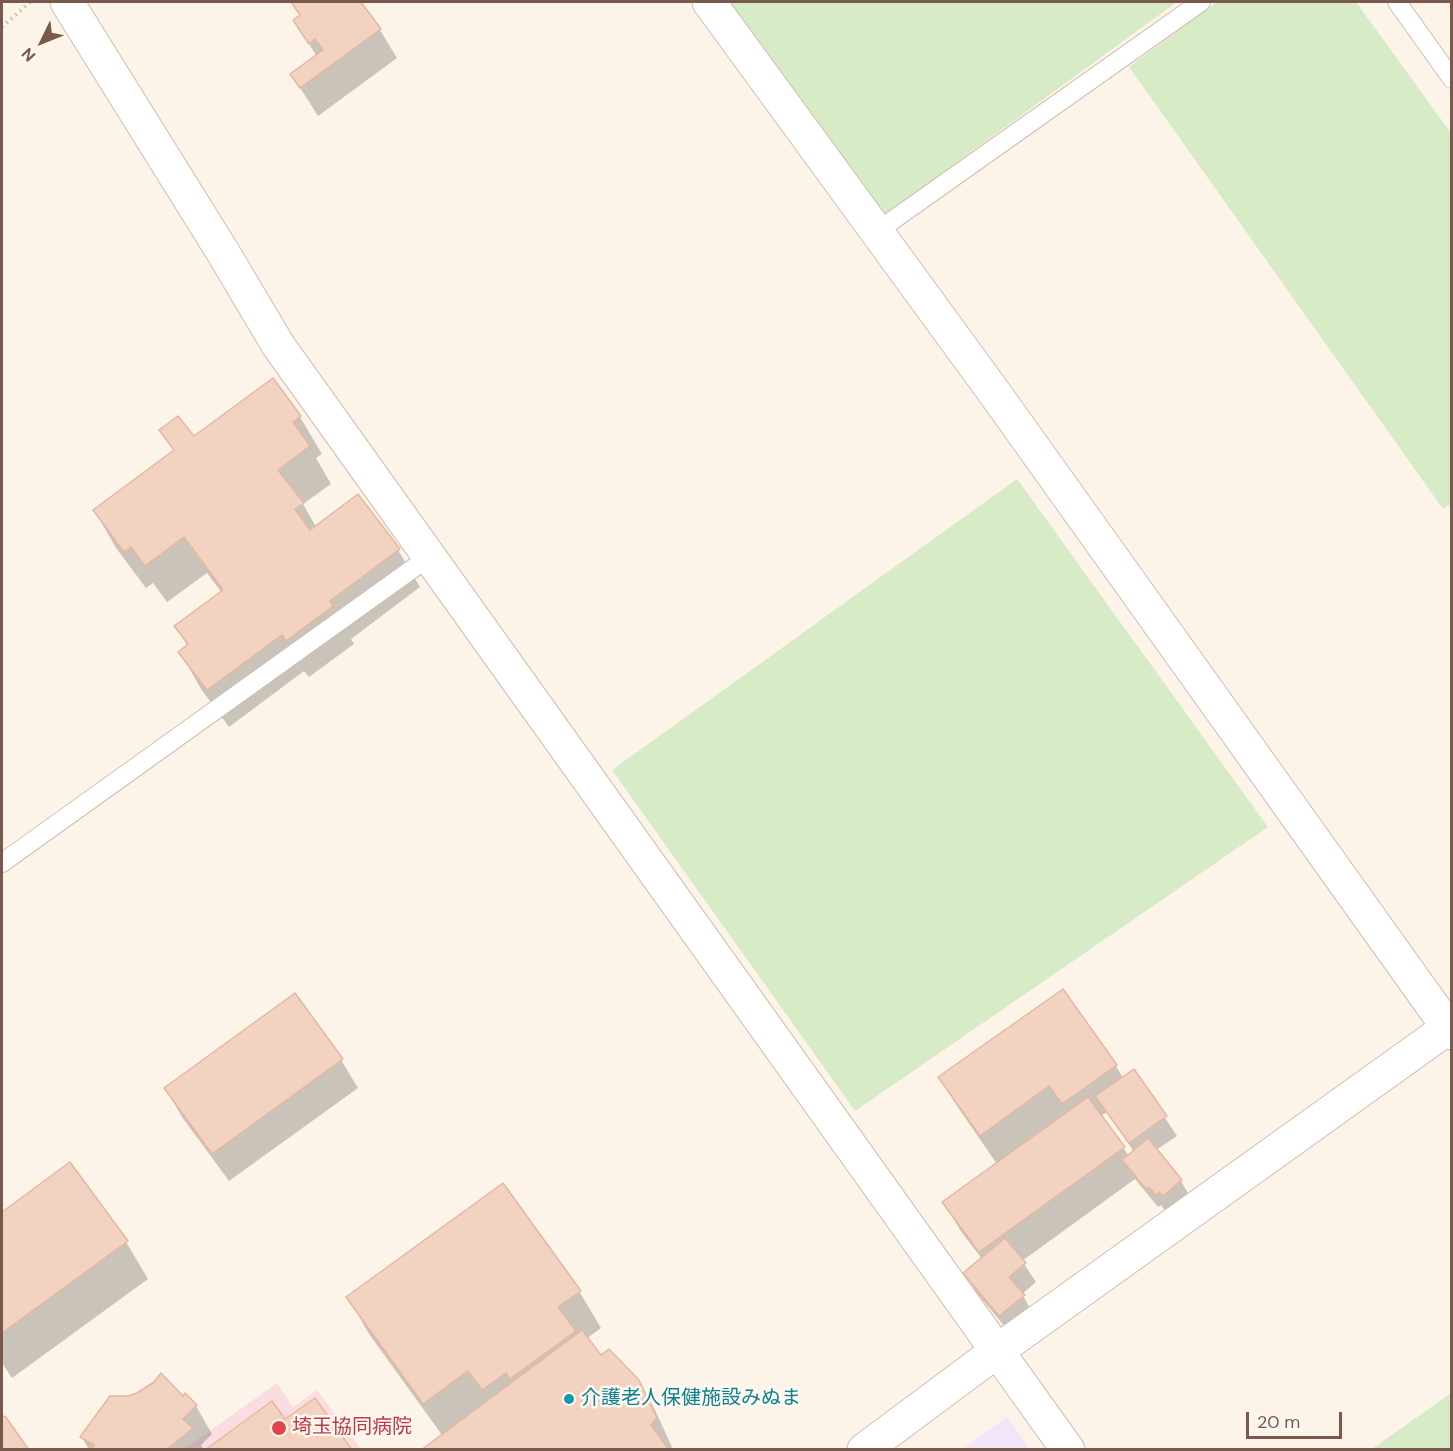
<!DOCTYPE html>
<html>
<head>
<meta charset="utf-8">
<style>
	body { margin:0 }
	#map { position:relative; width:1453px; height:1451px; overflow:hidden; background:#fdf4e9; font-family:"DM Sans",sans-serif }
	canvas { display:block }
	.frame { position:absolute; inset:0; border:3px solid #78594c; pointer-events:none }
	.north { position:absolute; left:12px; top:12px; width:60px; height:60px; -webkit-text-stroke:4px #fff8f0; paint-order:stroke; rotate:227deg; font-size:16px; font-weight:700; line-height:24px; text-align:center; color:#78594c }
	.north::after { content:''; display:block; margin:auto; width:21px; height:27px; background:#78594c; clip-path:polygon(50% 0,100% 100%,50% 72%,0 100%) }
	.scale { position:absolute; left:1246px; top:1412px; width:96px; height:27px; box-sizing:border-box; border:3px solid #78594c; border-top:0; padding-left:8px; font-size:18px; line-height:21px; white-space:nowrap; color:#78594c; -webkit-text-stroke:4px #fff8f0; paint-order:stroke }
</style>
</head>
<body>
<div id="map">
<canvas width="1453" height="1451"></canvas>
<div class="frame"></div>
<div class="north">N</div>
<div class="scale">20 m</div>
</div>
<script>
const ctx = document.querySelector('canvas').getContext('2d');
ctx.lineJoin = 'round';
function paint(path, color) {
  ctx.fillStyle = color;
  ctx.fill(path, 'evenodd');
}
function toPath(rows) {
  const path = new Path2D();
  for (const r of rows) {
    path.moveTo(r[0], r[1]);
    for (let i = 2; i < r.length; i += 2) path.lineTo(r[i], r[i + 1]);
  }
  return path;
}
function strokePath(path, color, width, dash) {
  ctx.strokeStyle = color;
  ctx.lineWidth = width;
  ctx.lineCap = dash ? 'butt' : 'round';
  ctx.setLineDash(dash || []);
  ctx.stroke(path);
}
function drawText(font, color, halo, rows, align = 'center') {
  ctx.font = font + ' "DM Sans","Noto Sans JP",sans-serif';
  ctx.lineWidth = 5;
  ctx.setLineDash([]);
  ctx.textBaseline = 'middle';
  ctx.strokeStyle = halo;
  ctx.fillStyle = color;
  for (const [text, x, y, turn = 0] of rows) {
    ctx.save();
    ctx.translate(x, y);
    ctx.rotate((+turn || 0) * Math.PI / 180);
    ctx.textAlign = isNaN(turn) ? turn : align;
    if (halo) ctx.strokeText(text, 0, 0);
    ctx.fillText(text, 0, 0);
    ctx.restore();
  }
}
const education = toPath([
	[1007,1417,1030,1449,962,1449]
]);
const medical = toPath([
	[277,1383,293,1407,317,1390,361,1449,183,1450]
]);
const green = toPath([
	[725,2,1177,2,879,219],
	[1217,2,1356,2,1451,133,1452,503,1443,509,1129,67],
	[1017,479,1268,827,855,1111,612,770],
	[1451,1393,1451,1449,1372,1449]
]);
const shadow = toPath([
	[292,2,359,2,380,30,397,58,318,116,292,75,317,57,295,21,301,17],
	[300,417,322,454,316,458,331,484,303,504,316,527,398,550,420,587,351,639,354,644,309,677,304,671,229,727,201,689,180,652,187,645,176,627,222,593,207,573,167,602,153,583,146,588,116,548,95,511,174,452,161,430,193,438],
	[341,1060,358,1088,229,1181,182,1117,166,1089],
	[1116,1066,1123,1078,1134,1071,1177,1136,1156,1150,1181,1181,1192,1200,1167,1213,1161,1205,1158,1207,1135,1179,1022,1261,1036,1282,1022,1294,1034,1315,1011,1334,976,1292,965,1273,982,1259,960,1230,944,1202,997,1164,957,1106,940,1078],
	[1107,1112,1134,1152,1129,1156,1101,1116],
	[69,1164,126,1242,148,1279,12,1378,2,1363,2,1214],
	[579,1291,601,1328,586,1339,601,1357,638,1380,655,1410,672,1447,670,1450,423,1450,442,1435,369,1334,348,1297],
	[185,1396,196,1406,212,1434,201,1445,204,1450,89,1450,82,1437]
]);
const building = toPath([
	[291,2,361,2,381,29,300,88,290,74,323,50,315,39,309,44,293,20,300,15,291,2],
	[273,378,301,416,293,422,310,446,278,470,304,503,295,509,310,530,358,494,400,549,330,601,333,606,286,641,282,635,207,690,178,652,188,644,174,626,223,590,184,537,145,566,131,547,124,552,93,510,174,450,159,430,178,416,194,436,273,378],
	[1063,989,1117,1065,1062,1104,1049,1086,980,1136,938,1077,1063,989],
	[295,993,343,1059,212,1154,164,1088,295,993],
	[1134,1069,1167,1116,1129,1143,1095,1096,1134,1069],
	[1088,1097,1125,1147,979,1252,942,1202,1088,1097],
	[1148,1138,1182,1180,1163,1196,1159,1192,1156,1195,1149,1187,1146,1189,1122,1160,1148,1138],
	[70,1162,128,1241,2,1333,2,1212,70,1162],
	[503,1183,581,1291,558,1307,576,1331,510,1379,506,1373,482,1390,468,1371,423,1404,346,1297,503,1183],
	[1005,1238,1026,1263,1009,1277,1025,1295,999,1316,963,1273,1005,1238],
	[582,1330,601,1355,609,1349,639,1380,657,1418,651,1425,669,1450,421,1450,582,1330],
	[161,1373,183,1396,185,1393,197,1405,183,1419,193,1428,173,1445,165,1450,92,1450,94,1445,80,1437,110,1396,128,1396,137,1393,154,1382,161,1373],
	[315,1398,352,1450,205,1450,272,1401,285,1419,315,1398],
	[5,1416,29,1450,2,1450,2,1418,5,1416]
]);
const path = toPath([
	[2,27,30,2]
]);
const service = toPath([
	[1397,2,1452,79],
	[876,232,1201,2],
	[2,863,429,557]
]);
const minor = toPath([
	[67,2,224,254,278,345,1068,1450],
	[709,2,996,395,1452,1033]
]);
const tertiary = toPath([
	[864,1450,997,1351,1452,1025]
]);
const markers = [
	[569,1399,6,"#0f9aa8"],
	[279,1428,8,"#e0444e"]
];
const cultureNames = [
	["介護老人保健施設みぬま",581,1399]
];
const healthNames = [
	["埼玉協同病院",292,1428]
];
paint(education, '#f1e5f9');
paint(medical, '#fbdce1');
paint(green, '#d7ebc7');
paint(shadow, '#0003');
paint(building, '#f2d2c0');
strokePath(building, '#e5b7a0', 1.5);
strokePath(service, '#d2bdb1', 20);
strokePath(minor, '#d2bdb1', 35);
strokePath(tertiary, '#d2bdb1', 35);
strokePath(path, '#d8b5a3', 4, [1.5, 4.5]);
strokePath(service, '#fff', 18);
strokePath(minor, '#fff', 33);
strokePath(tertiary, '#fff', 33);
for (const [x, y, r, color] of markers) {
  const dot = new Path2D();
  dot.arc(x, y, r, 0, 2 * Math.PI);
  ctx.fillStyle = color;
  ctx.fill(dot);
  strokePath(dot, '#fff8f0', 2);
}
drawText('20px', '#0d838f', '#fff8f0', cultureNames, 'left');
drawText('20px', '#be3a42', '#fff8f0', healthNames, 'left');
</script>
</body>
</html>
